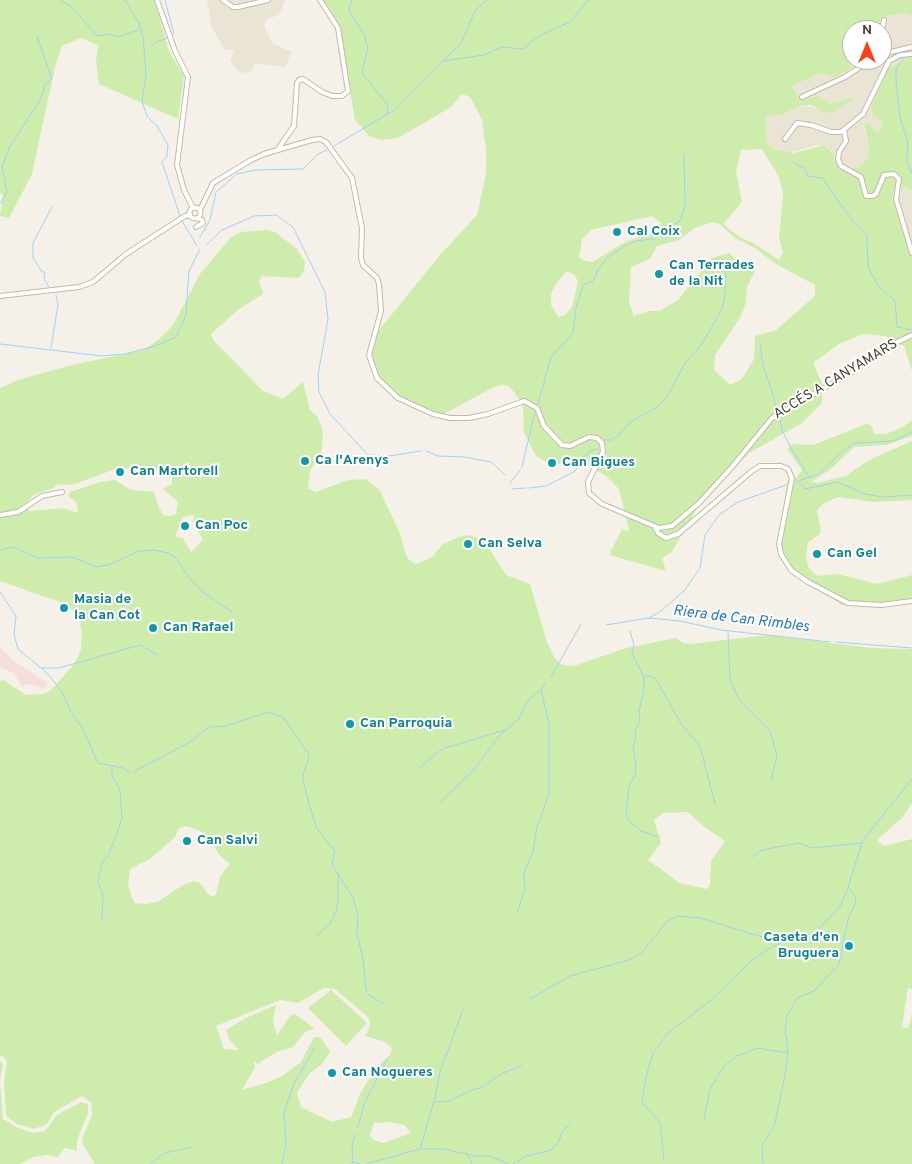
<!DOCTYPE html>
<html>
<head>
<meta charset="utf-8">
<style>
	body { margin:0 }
	#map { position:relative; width:912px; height:1164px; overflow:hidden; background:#f5f1e8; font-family:Overpass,sans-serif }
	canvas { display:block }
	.north { position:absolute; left:842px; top:20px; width:50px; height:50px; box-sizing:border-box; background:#fff; border:1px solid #b6b3af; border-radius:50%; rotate:0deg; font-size:14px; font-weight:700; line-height:20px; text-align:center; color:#494236 }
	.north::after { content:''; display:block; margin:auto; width:18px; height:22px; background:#ff3e15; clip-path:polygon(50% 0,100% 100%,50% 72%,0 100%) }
</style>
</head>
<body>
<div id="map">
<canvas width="912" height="1164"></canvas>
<div class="north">N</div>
</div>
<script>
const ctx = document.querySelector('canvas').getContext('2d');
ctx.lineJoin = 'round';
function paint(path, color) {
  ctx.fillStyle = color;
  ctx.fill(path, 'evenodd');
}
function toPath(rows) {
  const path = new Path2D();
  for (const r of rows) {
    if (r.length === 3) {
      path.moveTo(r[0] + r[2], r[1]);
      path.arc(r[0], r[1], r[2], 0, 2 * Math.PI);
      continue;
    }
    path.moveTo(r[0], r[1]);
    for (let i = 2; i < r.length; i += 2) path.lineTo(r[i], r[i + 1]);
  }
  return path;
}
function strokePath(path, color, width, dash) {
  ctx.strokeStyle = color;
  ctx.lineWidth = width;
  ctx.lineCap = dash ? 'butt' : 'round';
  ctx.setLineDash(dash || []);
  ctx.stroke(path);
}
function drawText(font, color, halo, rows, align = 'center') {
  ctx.font = font + ' Overpass,sans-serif';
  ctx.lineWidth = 4;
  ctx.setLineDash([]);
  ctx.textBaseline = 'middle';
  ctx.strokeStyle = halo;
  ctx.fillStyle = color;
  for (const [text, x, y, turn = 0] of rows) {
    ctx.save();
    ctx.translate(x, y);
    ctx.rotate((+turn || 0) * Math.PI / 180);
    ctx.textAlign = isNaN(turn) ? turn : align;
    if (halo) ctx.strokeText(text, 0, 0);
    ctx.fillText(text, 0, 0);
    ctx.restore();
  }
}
const residential = toPath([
	[207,0,285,0,279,15,267,19,264,27,273,44,291,51,286,67,255,63,250,73,239,72,230,61,234,50,225,50,212,28],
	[906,13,912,16,912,56,888,69,871,107,873,115,882,122,882,128,878,133,869,123,863,126,869,145,867,160,861,167,849,168,836,163,834,154,826,146,818,145,787,153,776,151,767,145,765,119,767,116,780,115,804,105,831,113,853,100,829,104,817,96,800,100,792,86,821,73,835,78,851,68,852,60,882,60,882,30,869,30,888,16],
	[906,187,912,192,912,257,892,197,894,190]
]);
const medical = toPath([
	[0,646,11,659,48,683,45,688,27,684,22,687,14,673,0,667]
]);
const green = toPath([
	[0,0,155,0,169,51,184,76,178,119,99,84,96,61,98,45,81,38,62,46,55,67,32,174,9,218,0,216,3,195,0,193],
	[322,0,912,0,912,16,906,13,888,16,869,30,852,30,851,68,835,78,821,73,792,86,800,100,817,96,829,104,853,97,853,100,831,113,822,111,811,105,803,105,780,115,767,116,765,123,767,143,774,150,794,153,824,145,834,154,836,163,849,168,861,167,867,159,869,145,864,125,869,123,877,133,882,128,882,122,873,115,871,107,888,69,912,56,912,192,906,187,894,190,892,197,912,257,912,371,904,346,885,336,863,334,839,344,813,363,822,383,822,403,802,423,751,452,725,475,702,500,672,552,662,558,666,571,609,555,622,529,629,531,619,489,607,477,585,463,577,461,551,465,536,456,524,433,523,408,520,400,509,386,501,385,492,388,440,416,415,408,375,376,369,360,375,335,440,255,477,215,486,174,486,150,482,120,470,97,462,94,451,107,398,138,381,140,369,136,355,120,339,28,332,12],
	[762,149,779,177,783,194,779,238,783,252,779,260,753,243,741,238,723,224,742,202,736,172,741,150],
	[652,216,661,223,657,232,627,241,592,262,585,261,579,257,582,239,591,230],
	[713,222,720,224,735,238,755,248,776,264,815,285,815,296,776,330,755,336,754,359,742,379,730,385,714,370,715,355,738,321,745,306,747,287,755,271,740,263,729,253,712,258,678,300,660,311,649,311,634,316,629,303,631,267,650,259,657,246,679,240,695,228],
	[566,272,573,273,578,281,572,307,565,315,558,317,551,305,551,294,558,281],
	[267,230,275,232,296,248,305,262,304,271,299,278,262,276,259,281,263,294,239,309,211,334,214,341,263,391,283,399,303,382,310,410,317,416,323,431,322,449,310,471,308,488,316,492,348,480,365,479,379,489,383,497,401,536,405,552,409,560,416,564,432,557,443,544,459,537,467,535,483,539,506,575,530,584,547,642,554,657,560,664,568,666,577,665,626,648,676,638,683,643,691,644,768,635,871,648,912,649,912,803,902,818,878,839,878,842,884,846,912,839,912,989,908,988,902,1027,908,1028,912,1015,912,1164,95,1164,83,1145,82,1140,92,1115,91,1102,82,1096,54,1112,47,1124,34,1129,17,1124,6,1116,4,1081,7,1062,2,1055,0,1056,0,681,3,680,26,695,43,694,51,690,75,663,81,649,82,632,78,615,65,604,0,581,0,388,18,380,68,366,143,350,158,340,173,325,200,274,231,237,241,232],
	[118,468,168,469,172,474,172,484,163,489,178,502,176,514,170,516,163,515,158,505,154,492,131,490,115,480,100,482,70,492,68,496,76,502,78,513,63,508,29,511,26,503,35,494,54,488,57,484,72,485],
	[191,515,194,516,193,522,203,540,193,550,192,554,183,538,175,537,183,517],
	[688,812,703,826,725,841,711,861,710,885,707,889,680,883,648,860,661,843,654,820,664,813],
	[186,826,201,831,204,839,215,847,218,854,230,864,221,875,215,897,209,895,200,883,194,881,183,885,157,902,145,904,134,903,128,885,130,869,150,859,175,837,178,829],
	[324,988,335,989,369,1018,370,1026,365,1036,383,1041,392,1048,390,1055,376,1068,361,1092,351,1117,332,1122,301,1107,297,1093,309,1074,322,1064,330,1051,320,1037,314,1037,301,1062,282,1076,266,1083,242,1090,255,1067,253,1061,258,1064,276,1052,293,1047,306,1031,315,1029,295,1014,290,1016,277,1035,273,1021,276,1005,246,1018,226,1030,229,1039,239,1050,224,1049,216,1026,280,1000,298,1003],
	[389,1122,404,1125,411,1133,384,1143,373,1140,370,1135,374,1123],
	[912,420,912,436,886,445,854,447,831,469,811,482,817,483,846,476,869,460,912,441,912,500,874,502,838,497,823,504,817,510,821,531,819,535,808,542,806,558,809,568,816,576,838,574,877,584,912,575,912,602,875,606,842,605,787,568,780,557,779,538,787,481,797,477,802,470,787,449,792,444,813,445,866,424,871,425,875,434,886,434,903,427],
	[331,990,367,1023,346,1046,308,1008],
	[0,1061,3,1064,0,1081,3,1119,16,1127,33,1133,45,1131,57,1115,81,1102,88,1104,88,1113,77,1140,77,1151,64,1148,58,1157,47,1155,33,1157,20,1164,0,1164]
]);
const stream = toPath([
	[60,0,72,7,97,36,110,34,118,37,139,30],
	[125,0,139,23,143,37,146,75,142,102,147,116,157,126,168,145,167,156,162,162,180,216],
	[165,0,174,34],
	[352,0,349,8,351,15,364,34,368,48,362,73,388,105,387,115],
	[151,47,156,42,168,38],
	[904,57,896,69,896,81,900,117,908,143,907,161,912,174],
	[443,61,484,55,502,47,523,49,539,36,570,22,588,0],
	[334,146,396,109,461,43,475,11,487,0],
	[794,163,804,168,808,176,822,178,852,220,867,236,868,267,879,287,895,301,897,327,912,330],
	[0,204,7,192,2,167,9,148,41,99,45,84,52,79,37,37],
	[182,221,197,246],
	[200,237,210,220,216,192,237,174,255,170,303,169,318,154,327,150],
	[207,244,222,230,254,216,276,215,293,227,325,292,328,319,318,375,319,392,330,414,368,455,389,456,421,451],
	[49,287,44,279,45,272,42,272,33,258,33,243,52,207],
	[0,344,102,356,125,354,155,346,176,337,186,315,189,271,200,249],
	[760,344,763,366,772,391,777,412],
	[51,348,58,305,56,295],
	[538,404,551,357,573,333,576,308,583,285,593,281,599,268,608,257,623,247,635,241,652,239,657,233,680,221,685,206,684,154],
	[780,420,782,430,791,448,809,477],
	[604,440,612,440,618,436,630,422,659,406,669,394,685,363,702,344,722,309,725,295,726,271],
	[426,451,438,456,464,457,491,462,505,475],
	[522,467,535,412],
	[795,482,819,474,840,453,854,443,894,441,912,432],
	[798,482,805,489,838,482,865,494,883,497,912,495],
	[510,483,521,469],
	[529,488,546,486,574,472,590,451,597,449],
	[512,489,526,488],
	[0,550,14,547,37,558,72,557,97,567,111,564,139,551,153,550,168,553,174,556,192,581,203,592,232,612],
	[0,592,16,616,14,635,18,649,46,672,61,690,71,712,83,729,98,763,123,768,130,772],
	[649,618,680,621,721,630,830,642],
	[606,625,649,618,661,611,684,591,700,568,705,535,719,515,738,502,786,485],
	[630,631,634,645,632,654,644,677,644,690,639,711,640,720,635,731,636,739,633,746,636,766,635,776,629,786,626,811,628,820,641,831,659,837],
	[728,631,730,680,739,700,770,731,777,756,771,781],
	[836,642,912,648],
	[42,668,59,668,140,645,158,655],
	[643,675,655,678,682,725,700,746,715,804],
	[551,677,581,624],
	[418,769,442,749,505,730],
	[135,771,192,741,209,727,226,726,269,712,283,717,308,753,309,759,303,774,303,781,310,807,317,829,335,851,332,865,353,897,358,917,357,934,363,959,366,990,369,995,385,1005],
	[440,802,473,771,499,736,519,719,527,702,540,690],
	[752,857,762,850,799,843,812,848,862,843],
	[517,913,525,889,524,872,533,852,537,827,549,794,549,725,541,689,546,683],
	[102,921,103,895,98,883,101,865,109,854,122,819,120,790,112,776,112,766],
	[317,935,330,924,336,911,338,900,338,873],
	[530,999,570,976,629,960,641,953,668,921,677,916,700,918,765,938,794,938],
	[434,1102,449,1101,471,1090,481,1088,503,1073,522,1066],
	[704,1119,710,1089,724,1066,737,1056,757,1048,788,1053],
	[358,1127,364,1104,387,1059],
	[420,1149,435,1098,440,1072,463,1010],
	[467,1154,472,1164],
	[664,1160,660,1123,642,1102,646,1077,653,1053,668,1033,710,1001,749,963,765,951,780,943,815,933,840,906,848,888],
	[353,1162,352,1147,355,1134],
	[150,1164,165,1153,193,1147],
	[282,1164,286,1144,284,1113,294,1083,314,1049],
	[351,1164,353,1162,360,1164],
	[366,1164,420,1149,444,1149,475,1156,490,1156,509,1164],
	[513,1164,526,1156,552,1150,558,1143,563,1130,570,1125],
	[763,1164,762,1147,775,1123,786,1070,788,1047,785,1032,787,1016,797,998,814,991,839,964,848,919,856,902,855,896,848,887,863,840,912,779]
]);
const minor = toPath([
	[157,0,175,51,188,77,177,165,184,190,193,208],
	[223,0,233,7,238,7,268,0],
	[882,30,884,20],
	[882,54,912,47],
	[802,97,845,77,871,60],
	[844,130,846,141,839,152,838,159,841,166,861,177,866,196,873,196,876,194,884,175,894,174,899,179,896,199,912,253],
	[785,139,797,123,811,125,831,132,841,132,863,114,889,61,900,55,912,54],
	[278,149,294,126,297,83,299,80,303,79,322,92,332,96,342,96,348,91,338,28,320,0],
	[195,213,5.5],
	[200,210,213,183,251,160,264,154,312,140,320,139,326,142,352,178,362,228,361,258,363,265,377,278,379,284,381,311,369,355,377,378,398,398,433,414,450,418,469,418,488,414,524,401,537,408,544,426,562,445,570,446,589,437,597,438,602,443,603,452,588,482,589,493,602,504,659,528,672,526,699,503,732,467,772,418,854,371,883,349,912,335],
	[196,227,203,223,202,220,197,218],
	[0,296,79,287,93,282,126,254,185,216,190,215],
	[0,515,18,512,42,496,62,492],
	[655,527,658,533,666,538,678,534,752,471,760,466,781,466,788,469,792,478,779,544,781,554,791,570,808,582,848,603,881,605,912,601]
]);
const markers = [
	[617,232,5,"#0f9aa8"],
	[659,274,5,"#0f9aa8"],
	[305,461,5,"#0f9aa8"],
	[552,463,5,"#0f9aa8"],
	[120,472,5,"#0f9aa8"],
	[185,526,5,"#0f9aa8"],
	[468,544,5,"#0f9aa8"],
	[817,554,5,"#0f9aa8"],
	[64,608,5,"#0f9aa8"],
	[153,628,5,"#0f9aa8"],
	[350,724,5,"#0f9aa8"],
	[187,841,5,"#0f9aa8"],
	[849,946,5,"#0f9aa8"],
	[332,1073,5,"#0f9aa8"]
];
const cultureNames = [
	["Cal Coix",627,232],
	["Can Terrades",669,266],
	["de la Nit",669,282],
	["Ca l'Arenys",315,461],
	["Can Bigues",562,463],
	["Can Martorell",130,472],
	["Can Poc",195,526],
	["Can Selva",478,544],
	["Can Gel",827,554],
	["Masia de",74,600],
	["la Can Cot",74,616],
	["Can Rafael",163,628],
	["Can Parroquia",360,724],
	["Can Salvi",197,841],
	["Caseta d'en",839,938,"right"],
	["Bruguera",839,954,"right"],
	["Can Nogueres",342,1073]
];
const streetNames = [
	["ACCÉS A CANYAMARS",836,380,-31]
];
const waterNames = [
	["Riera de Can Rimbles",741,620,7]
];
paint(residential, '#eae4d5');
paint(medical, '#f6dfda');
paint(green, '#ceedad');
strokePath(stream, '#9fd1f6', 1);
strokePath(minor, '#c2baa9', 6);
strokePath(minor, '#fff', 4);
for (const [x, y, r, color] of markers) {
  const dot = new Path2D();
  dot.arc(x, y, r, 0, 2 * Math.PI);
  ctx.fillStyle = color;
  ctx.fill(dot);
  strokePath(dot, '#fff', 2);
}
drawText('bold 14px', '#0d838f', '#fff', cultureNames, 'left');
drawText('14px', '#494236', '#fff', streetNames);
drawText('italic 15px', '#257abf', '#fff', waterNames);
</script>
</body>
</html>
